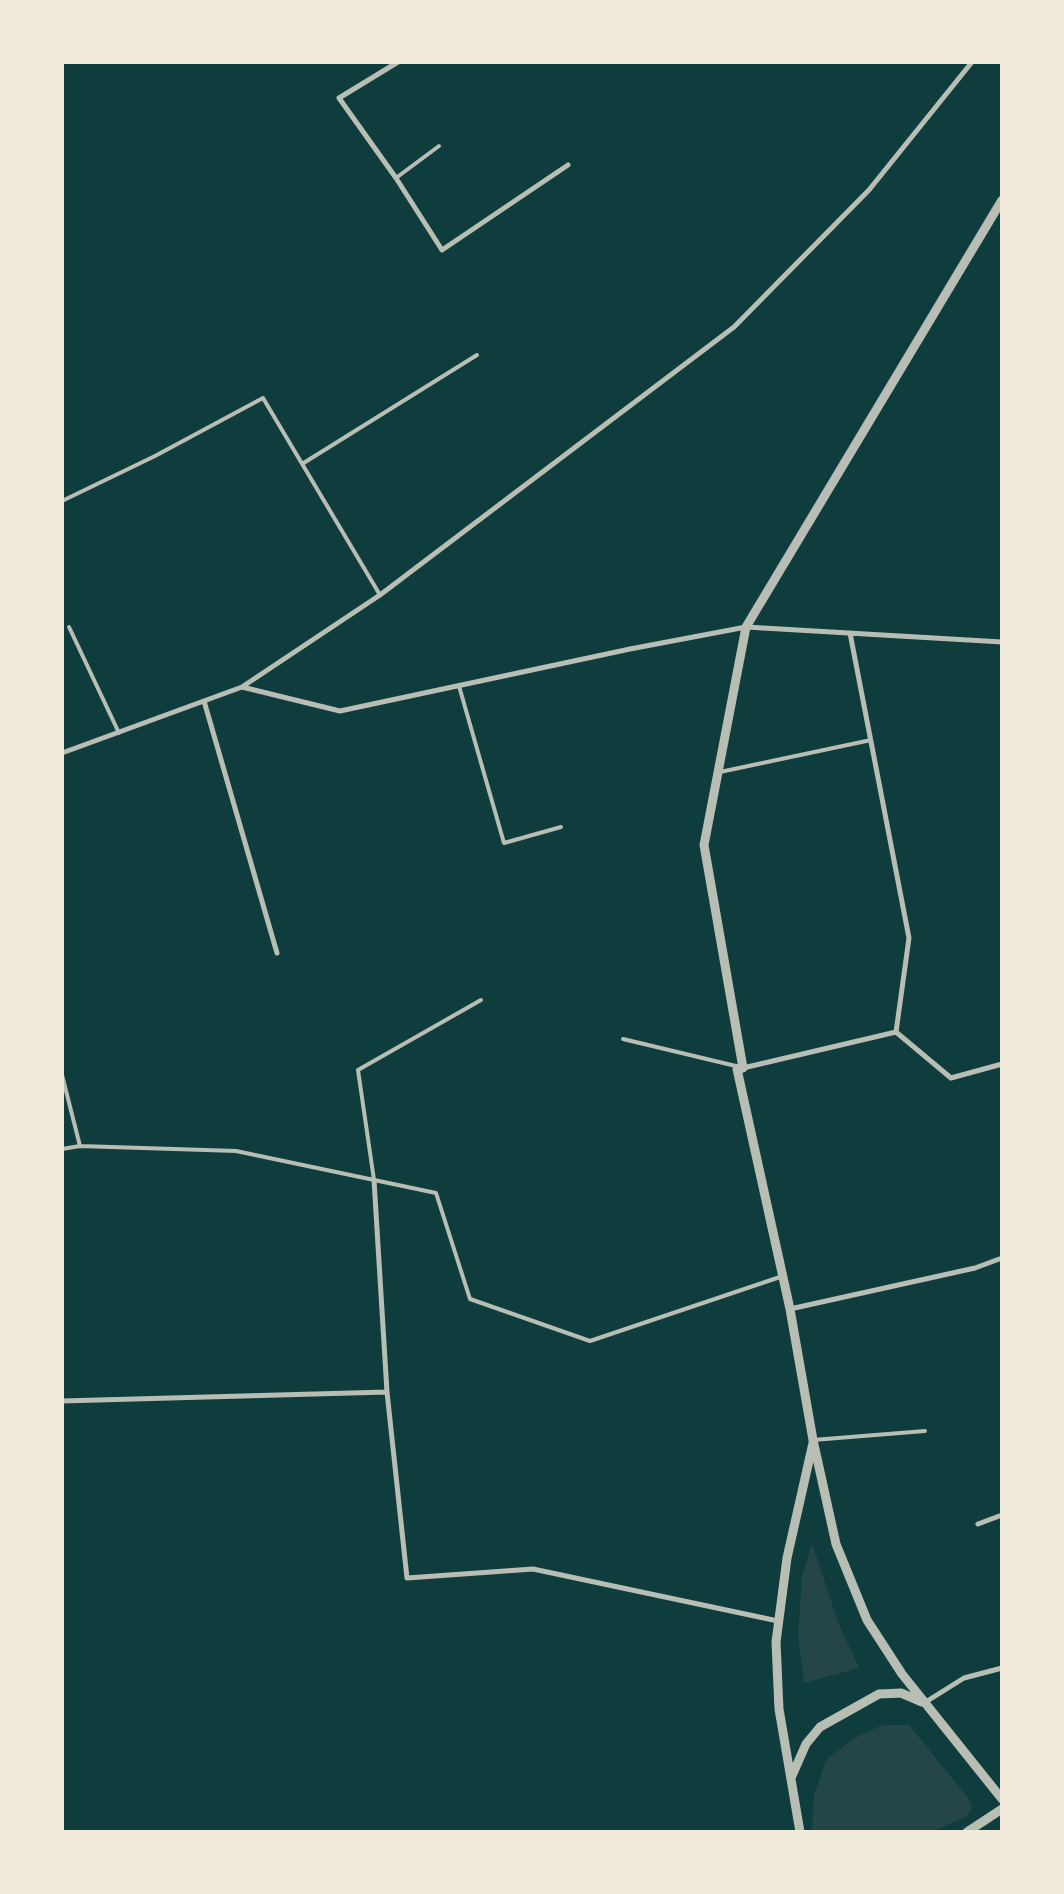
<!DOCTYPE html>
<style>
body{margin:0}
#map{position:relative;width:1064px;height:1894px;overflow:hidden;background:#0f3d3e;font-family:Quicksand,sans-serif}
canvas{display:block}
.frame{position:absolute;inset:0;border:64px solid #f1e9da;pointer-events:none}
</style>
<div id="map">
<canvas width="1064" height="1894"></canvas>
<div class="frame"></div>
</div>
<script>
const g = document.querySelector('canvas').getContext('2d');
g.lineJoin = 'round';
function fill(path, color) { g.fillStyle = color; g.fill(path, 'evenodd'); }
const shape = rows => new Path2D(rows.map(r => 'M' + r).join(''));
function trace(path, color, width, dash) { g.strokeStyle = color; g.lineWidth = width; g.lineCap = dash ? 'butt' : 'round'; g.setLineDash(dash || []); g.stroke(path); }
const green = shape([
 [812,1543,838,1622,859,1668,804,1683,798,1636,802,1577],
 [882,1725,909,1725,969,1799,972,1808,966,1817,932,1831,812,1831,814,1796,826,1760,853,1739]
]);
const service = shape([
 [396,178,439,146],
 [302,464,477,355],
 [62,501,155,456,263,398,380,595],
 [69,627,119,733],
 [459,686,504,843,561,827],
 [720,772,871,740],
 [623,1039,740,1067],
 [62,1075,80,1146],
 [62,1149,80,1146,236,1151,436,1193,470,1299,590,1341,783,1276],
 [374,1180,358,1070,481,1000],
 [813,1440,925,1431]
]);
const minor = shape([
 [398,62,339,98,396,178,442,250,568,165],
 [850,633,909,938,896,1032],
 [242,687,340,711,630,649,746,627,1002,642],
 [204,701,277,953],
 [62,753,242,687,380,595,734,327,869,190,972,62],
 [743,1068,896,1032,951,1078,1002,1064],
 [374,1180,387,1392],
 [790,1309,975,1268,1002,1258],
 [62,1401,387,1392,407,1578,533,1569,778,1621],
 [978,1524,1002,1515],
 [924,1703,964,1678,1002,1668]
]);
const tertiary = shape([
 [1002,200,746,627,704,845,743,1068,737,1069,790,1309,813,1440,836,1544,867,1620,902,1674,1002,1799],
 [791,1778,806,1744,820,1727,879,1694,901,1693,922,1702],
 [800,1832,779,1709,776,1642,787,1558,813,1443],
 [967,1832,1002,1809]
]);
fill(green, '#244646');
trace(service, '#b8beb3', 4);
trace(minor, '#b8beb3', 5);
trace(tertiary, '#b8beb3', 9);
</script>
